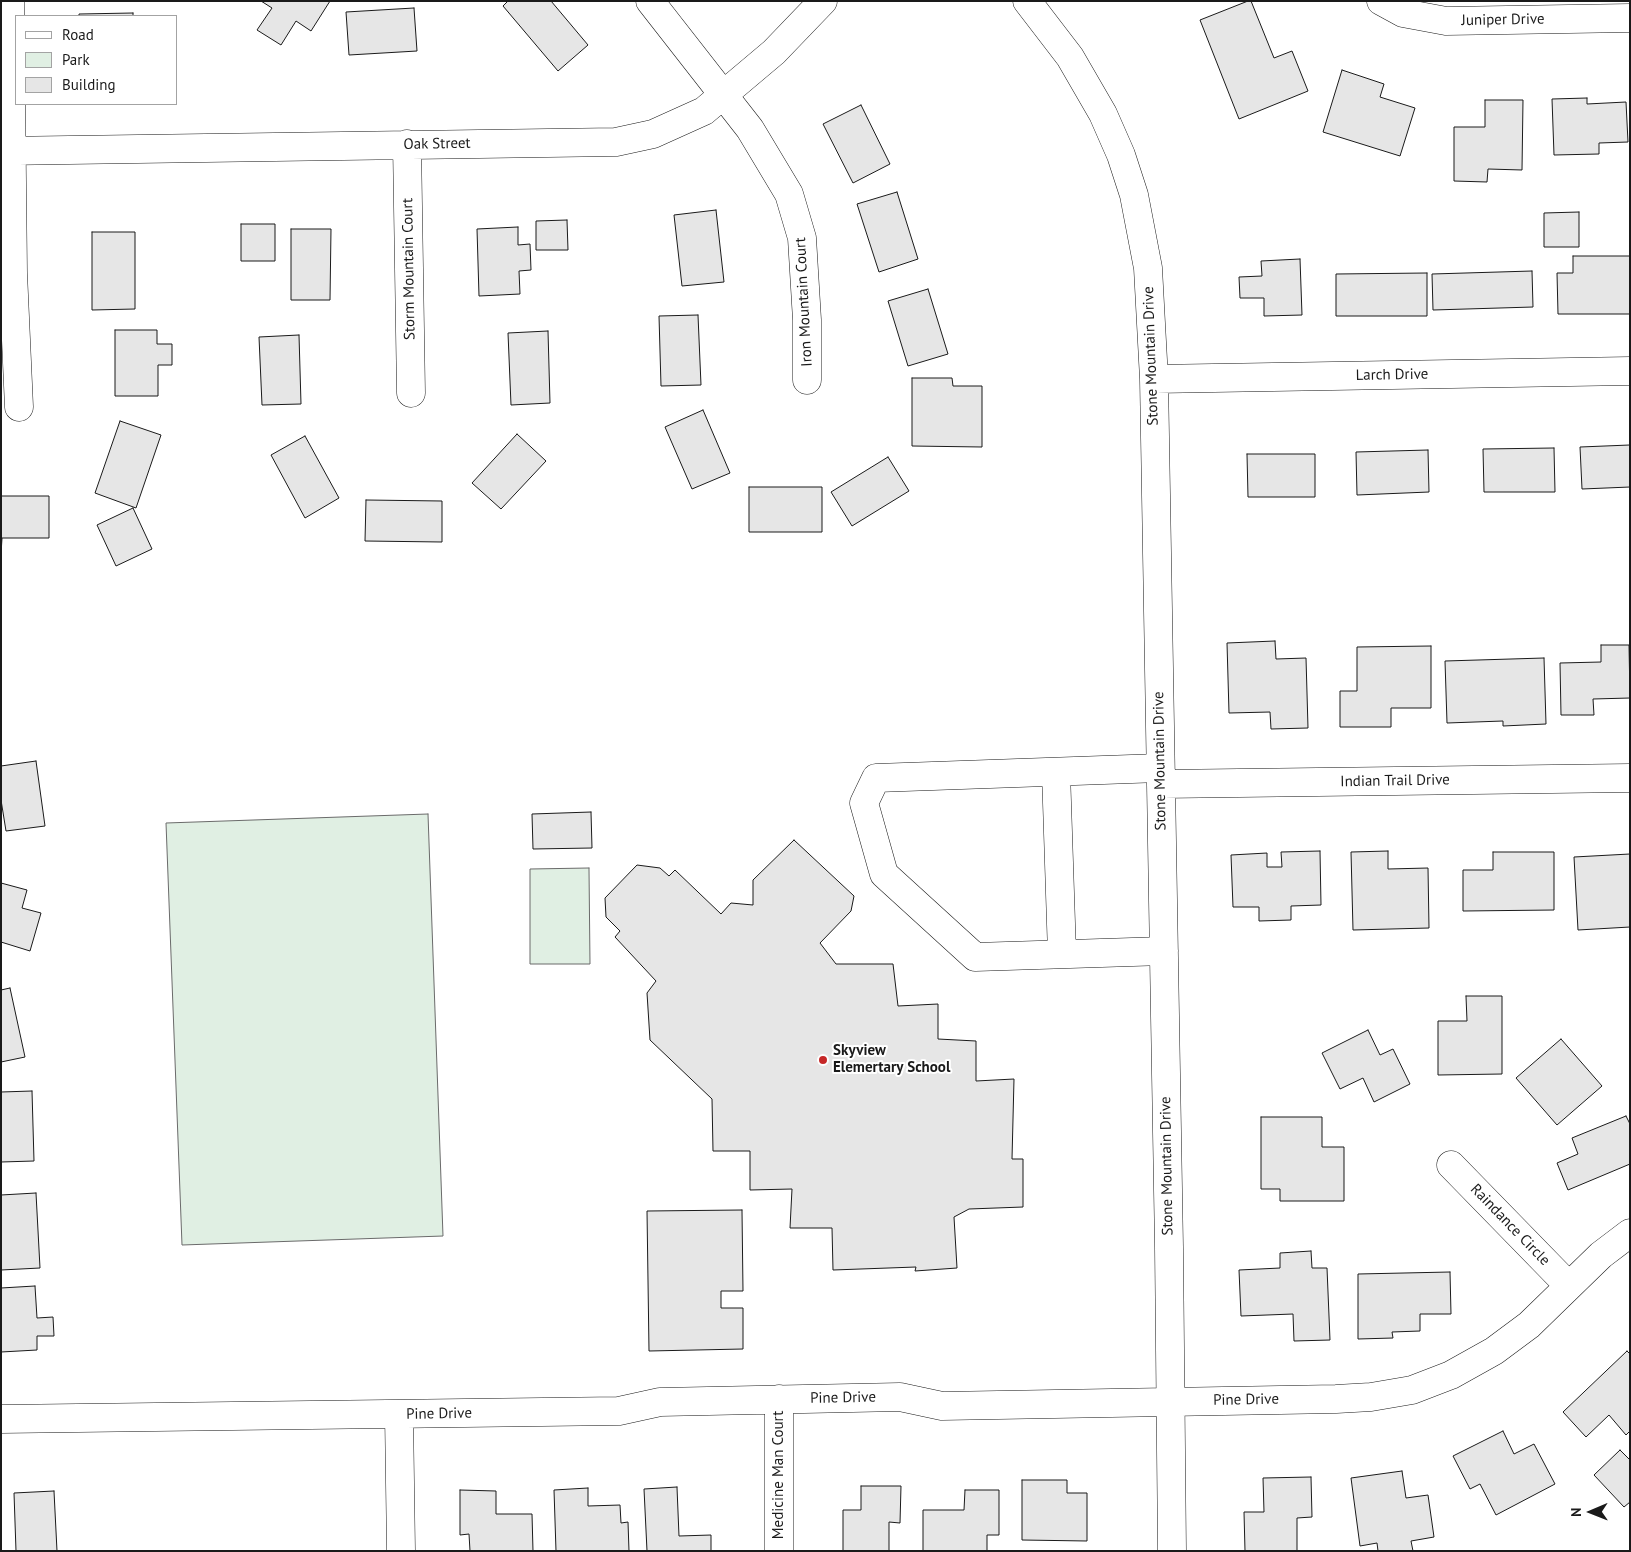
<!DOCTYPE html>
<style>
body{margin:0}
#map{position:relative;width:1631px;height:1552px;overflow:hidden;background:#fff;font-family:"PT Sans",sans-serif}
canvas{display:block}
.frame{position:absolute;inset:0;border:2px solid #1a1a1a;pointer-events:none}
.legend{position:absolute;left:15px;top:15px;width:162px;height:90px;box-sizing:border-box;background:#fff;border:1px solid #a3a3a3;margin:0;padding:6px 9px;list-style:none;font-size:15px;color:#1a1a1a}
.legend li{display:flex;align-items:center;gap:10px;height:25px}
.legend b{width:25px;border:1px solid #a3a3a3}
.north{position:absolute;left:1566px;top:1487px;width:50px;height:50px;-webkit-text-stroke:4px #fff;paint-order:stroke;rotate:269deg;font-size:14px;font-weight:700;line-height:20px;text-align:center;color:#1a1a1a}
.north::after{content:'';display:block;margin:auto;width:18px;height:22px;background:#1a1a1a;clip-path:polygon(50% 0,100% 100%,50% 72%,0 100%)}
</style>
<div id="map">
<canvas width="1631" height="1552"></canvas>
<div class="frame"></div>
<ul class="legend">
<li><b style="height:6px;background:#fff"></b>Road</li>
<li><b style="height:14px;background:#e0efe3"></b>Park</li>
<li><b style="height:14px;background:#e6e6e6"></b>Building</li>
</ul>
<div class="north">N</div>
</div>
<script>
const g = document.querySelector('canvas').getContext('2d');
g.lineJoin = 'round';
function fill(path, color) { g.fillStyle = color; g.fill(path, 'evenodd'); }
const shape = rows => new Path2D(rows.map(r => 'M' + r).join(''));
function trace(path, color, width, dash) { g.strokeStyle = color; g.lineWidth = width; g.lineCap = dash ? 'butt' : 'round'; g.setLineDash(dash || []); g.stroke(path); }
function label(font, color, halo, rows, align = 'center') {
  g.font = font + ' "PT Sans",sans-serif'; g.lineWidth = 4; g.setLineDash([]); g.textBaseline = 'middle'; g.strokeStyle = halo; g.fillStyle = color; for (const [text, x, y, turn = 0] of rows) {
    g.save(); g.translate(x, y); g.rotate((+turn || 0) * Math.PI / 180); g.textAlign = isNaN(turn) ? turn : align; if (halo) g.strokeText(text, 0, 0); g.fillText(text, 0, 0); g.restore();
  }
}
const green = shape([
 [428,814,443,1236,182,1245,166,823,428,814],
 [589,868,590,964,530,964,530,869,589,868]
]);
const building = shape([
 [261,1,330,1,311,31,296,21,281,45,257,30,272,8,261,1],
 [508,1,551,1,588,45,558,71,503,6,508,1],
 [1248,1,1251,1,1274,58,1292,51,1308,91,1239,119,1200,20,1248,1],
 [414,8,417,51,349,55,346,12,414,8],
 [133,13,133,16,79,16,79,14,133,13],
 [1342,70,1384,84,1380,97,1415,108,1400,156,1323,132,1342,70],
 [1587,98,1587,104,1626,102,1628,142,1599,143,1599,154,1554,155,1552,99,1587,98],
 [1485,100,1523,100,1522,170,1488,169,1487,182,1454,181,1454,127,1485,127,1485,100],
 [861,105,890,164,853,183,823,124,861,105],
 [897,192,918,259,879,272,857,204,897,192],
 [716,210,724,282,682,286,674,215,716,210],
 [1579,212,1579,247,1544,247,1544,213,1579,212],
 [567,220,568,250,536,250,536,221,567,220],
 [241,224,275,224,275,261,241,261,241,224],
 [518,227,518,245,530,244,531,270,519,271,520,294,479,296,477,229,518,227],
 [291,229,331,229,330,300,291,300,291,229],
 [92,232,135,232,135,309,92,310,92,232],
 [1573,256,1630,256,1630,314,1558,314,1557,273,1573,273,1573,256],
 [1300,259,1302,315,1264,316,1264,298,1240,298,1239,277,1262,276,1261,261,1300,259],
 [1532,271,1533,307,1433,310,1432,274,1532,271],
 [1427,273,1427,316,1336,316,1336,274,1427,273],
 [928,289,948,354,908,366,888,301,928,289],
 [698,315,701,385,661,386,659,316,698,315],
 [115,330,157,330,157,344,172,344,172,365,158,365,158,396,115,396,115,330],
 [548,331,550,403,511,405,508,333,548,331],
 [299,335,301,404,262,405,259,337,299,335],
 [912,378,952,378,953,386,982,386,982,447,912,446,912,378],
 [703,410,730,473,692,489,665,427,703,410],
 [120,421,161,435,136,508,95,493,120,421],
 [517,434,546,461,501,509,472,483,517,434],
 [305,436,339,498,305,518,271,455,305,436],
 [1630,445,1630,487,1582,489,1580,447,1630,445],
 [1554,448,1555,492,1484,492,1483,449,1554,448],
 [1428,450,1429,492,1357,495,1356,452,1428,450],
 [1247,454,1315,454,1315,497,1248,497,1247,454],
 [888,457,909,491,852,526,831,492,888,457],
 [749,487,822,487,822,532,749,532,749,487],
 [1,496,49,496,49,538,2,538,1,554,1,496],
 [366,500,442,501,442,542,365,541,366,500],
 [133,508,152,549,116,566,97,525,133,508],
 [1275,641,1276,659,1306,658,1308,728,1271,729,1270,712,1229,713,1227,643,1275,641],
 [1601,645,1629,645,1630,698,1593,699,1594,715,1561,715,1560,663,1601,662,1601,645],
 [1431,646,1431,708,1391,708,1391,727,1340,727,1340,691,1357,691,1357,647,1431,646],
 [1544,658,1546,724,1503,726,1503,721,1447,723,1445,661,1544,658],
 [36,761,45,826,6,831,1,800,1,766,36,761],
 [591,812,592,848,533,849,532,814,591,812],
 [794,840,854,896,851,911,820,943,836,964,893,964,898,1006,938,1004,938,1039,976,1041,976,1081,1014,1079,1012,1159,1023,1159,1023,1207,969,1209,954,1217,957,1268,915,1271,916,1267,833,1270,832,1228,790,1228,792,1189,750,1190,750,1151,713,1151,712,1099,650,1040,647,993,656,981,615,937,620,931,606,917,605,898,637,865,660,868,669,876,675,870,721,914,731,903,753,905,753,880,794,840],
 [1320,851,1321,905,1291,906,1291,920,1259,921,1259,907,1233,907,1231,855,1267,853,1267,867,1282,867,1281,852,1320,851],
 [1388,851,1388,869,1428,868,1429,928,1353,930,1351,852,1388,851],
 [1493,852,1554,852,1554,910,1463,911,1463,870,1493,870,1493,852],
 [1630,854,1630,927,1578,930,1574,857,1630,854],
 [1,883,27,890,22,908,41,913,30,951,1,942,1,883],
 [10,988,25,1057,1,1062,1,990,10,988],
 [1466,996,1502,996,1502,1074,1438,1075,1438,1021,1467,1021,1466,996],
 [1368,1030,1380,1055,1393,1049,1410,1084,1374,1102,1363,1078,1340,1089,1322,1053,1368,1030],
 [1561,1039,1602,1086,1557,1125,1516,1078,1561,1039],
 [32,1091,34,1161,1,1162,1,1092,32,1091],
 [1626,1116,1630,1124,1630,1164,1568,1190,1557,1163,1578,1154,1572,1138,1626,1116],
 [1261,1117,1322,1117,1322,1147,1344,1147,1344,1201,1280,1201,1280,1189,1261,1189,1261,1117],
 [36,1193,40,1268,1,1270,1,1195,36,1193],
 [742,1210,743,1291,721,1291,721,1308,743,1308,743,1349,649,1351,647,1211,742,1210],
 [1311,1251,1312,1268,1327,1268,1330,1340,1294,1341,1293,1314,1241,1316,1239,1270,1280,1268,1280,1253,1311,1251],
 [1450,1272,1451,1314,1420,1314,1420,1331,1392,1332,1393,1338,1358,1339,1358,1274,1450,1272],
 [35,1286,37,1318,53,1317,54,1336,37,1336,37,1350,1,1352,1,1288,35,1286],
 [1627,1351,1630,1354,1630,1431,1626,1435,1609,1415,1586,1437,1563,1412,1627,1351],
 [1503,1431,1514,1454,1534,1444,1555,1484,1496,1515,1480,1484,1470,1489,1453,1456,1503,1431],
 [1620,1450,1630,1460,1630,1502,1624,1507,1594,1475,1620,1450],
 [1402,1471,1406,1498,1428,1495,1434,1537,1411,1541,1413,1551,1378,1551,1377,1543,1360,1546,1351,1478,1402,1471],
 [1311,1477,1312,1517,1297,1518,1297,1551,1245,1551,1244,1512,1264,1512,1263,1478,1311,1477],
 [1022,1480,1067,1480,1067,1493,1087,1493,1087,1541,1022,1540,1022,1480],
 [861,1486,901,1486,900,1523,889,1522,889,1551,843,1551,843,1510,861,1510,861,1486],
 [677,1487,679,1536,711,1535,711,1551,647,1551,644,1489,677,1487],
 [588,1488,588,1506,620,1505,621,1523,628,1522,629,1551,556,1551,554,1490,588,1488],
 [460,1490,496,1491,496,1514,532,1514,533,1551,470,1551,469,1534,460,1535,460,1490],
 [965,1490,999,1490,999,1535,987,1535,987,1551,923,1551,923,1510,964,1510,965,1490],
 [54,1491,57,1551,16,1551,14,1493,54,1491]
]);
const minor = shape([
 [10,1,13,273,19,407],
 [650,1,750,129,789,194,802,238,807,320,807,380],
 [1027,1,1070,57,1103,114,1121,155,1134,195,1148,268,1154,379,1169,1247,1172,1551],
 [1381,1,1403,13,1446,21,1630,18],
 [407,144,411,393],
 [1,151,616,142,653,134,704,111,774,52,823,1],
 [1154,379,1630,371],
 [1160,768,876,778,864,803,884,874,975,957,1164,951],
 [1056,772,1062,954],
 [1161,784,1630,778],
 [1451,1165,1569,1286],
 [399,1414,401,1551],
 [1,1419,619,1411,660,1402,900,1397,942,1406,1336,1399,1371,1397,1412,1390,1451,1375,1494,1351,1529,1325,1601,1255,1630,1233],
 [779,1551,779,1399]
]);
const markers = [
 [823,1060,5,"#c62828"]
];
const streetNames = [
 ["Juniper Drive",1503,20,-1],
 ["Oak Street",437,144,-1],
 ["Storm Mountain Court",409,269,-91],
 ["Iron Mountain Court",804,302,-93],
 ["Stone Mountain Drive",1151,356,-92],
 ["Larch Drive",1392,375,-1],
 ["Stone Mountain Drive",1160,761,-91],
 ["Indian Trail Drive",1395,781,-1],
 ["Stone Mountain Drive",1167,1166,-91],
 ["Raindance Circle",1510,1225,46],
 ["Pine Drive",843,1398,-1],
 ["Pine Drive",1246,1400,-1],
 ["Pine Drive",439,1414,-1],
 ["Medicine Man Court",779,1475,-90]
];
const poiNames = [
 ["Skyview",833,1051],
 ["Elemertary School",833,1068]
];
fill(green, '#e0efe3');
trace(green, '#6a6a6a', 1);
fill(building, '#e6e6e6');
trace(building, '#1a1a1a', 1);
trace(minor, '#1a1a1a', 29);
trace(minor, '#fff', 28);
for (const [x, y, r, color] of markers) { const dot = new Path2D(); dot.arc(x, y, r, 0, 2 * Math.PI); g.fillStyle = color; g.fill(dot); trace(dot, '#fff', 2); }
label('15px', '#1a1a1a', '#fff', streetNames);
label('bold 15px', '#1a1a1a', '#fff', poiNames, 'left');
</script>
